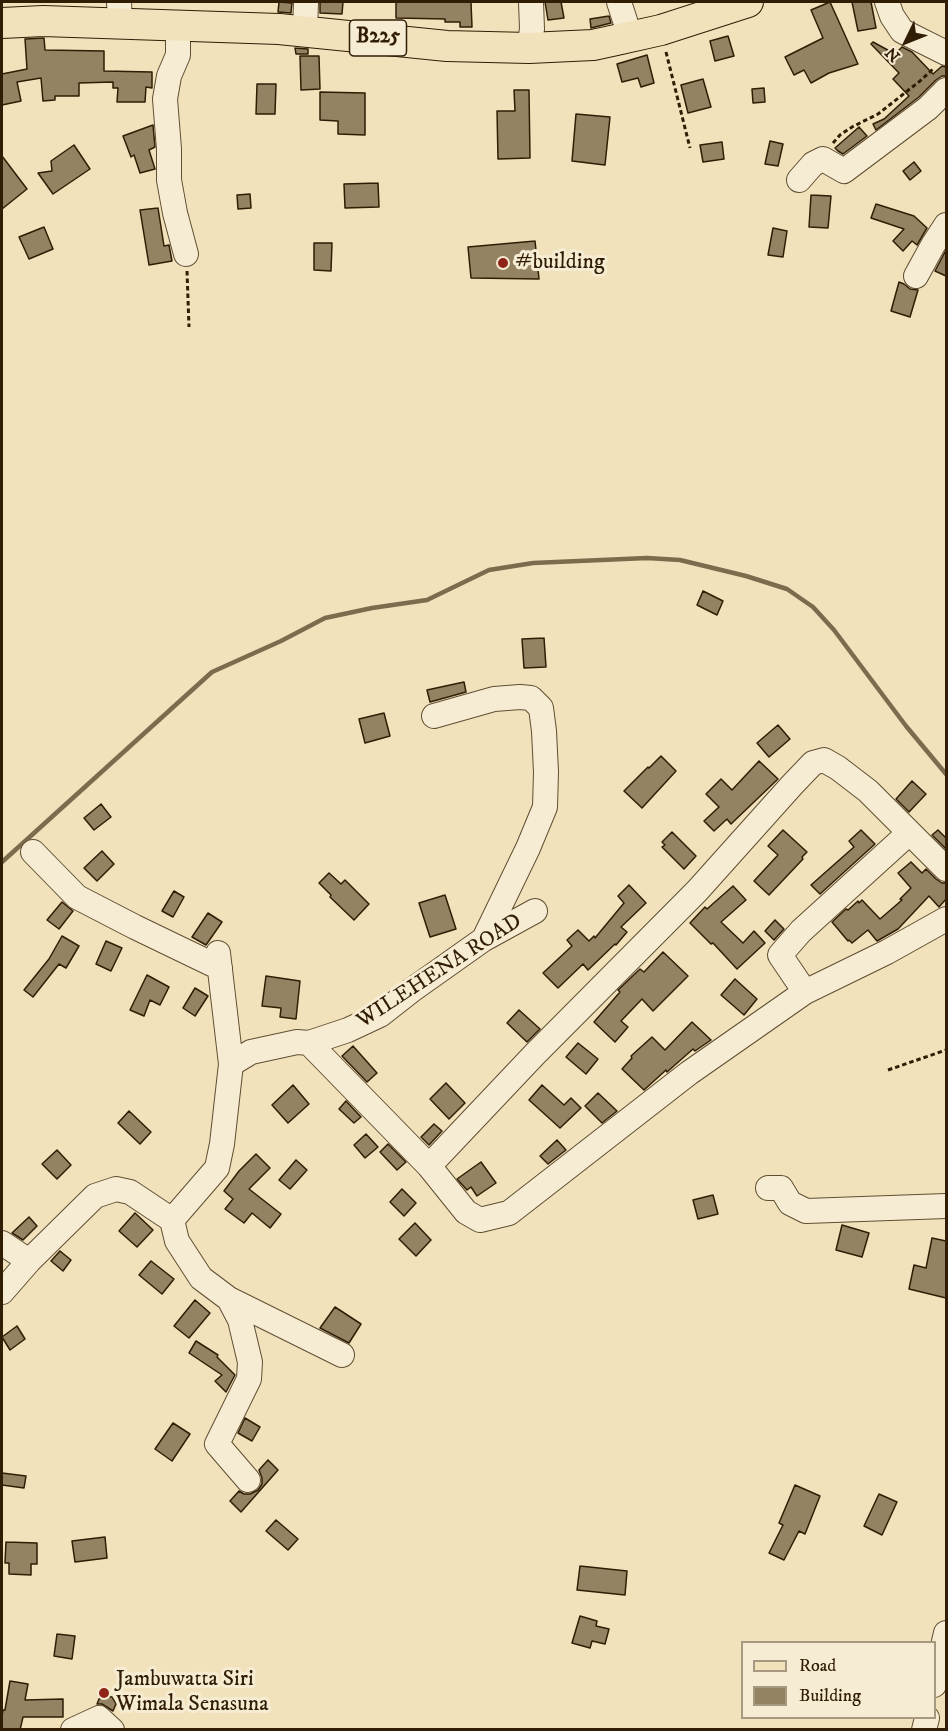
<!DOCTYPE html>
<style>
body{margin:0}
#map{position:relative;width:948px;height:1731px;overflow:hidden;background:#f1e2bb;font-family:"IM FELL DW Pica",serif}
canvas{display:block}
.frame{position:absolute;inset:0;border:3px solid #301d04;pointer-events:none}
.legend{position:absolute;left:741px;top:1641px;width:195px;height:78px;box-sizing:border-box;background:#f6ecd3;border:2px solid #a79980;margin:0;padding:8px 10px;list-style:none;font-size:18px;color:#301d04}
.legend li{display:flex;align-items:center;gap:12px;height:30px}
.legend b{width:30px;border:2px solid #a79980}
.north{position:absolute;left:876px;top:12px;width:60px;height:60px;-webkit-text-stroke:4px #f6ecd3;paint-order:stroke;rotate:227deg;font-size:16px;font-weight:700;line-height:24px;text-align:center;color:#301d04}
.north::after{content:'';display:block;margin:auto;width:21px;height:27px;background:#301d04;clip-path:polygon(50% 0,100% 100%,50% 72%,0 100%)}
</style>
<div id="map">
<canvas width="948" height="1731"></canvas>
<div class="frame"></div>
<ul class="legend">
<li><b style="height:8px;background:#f1e2bb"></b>Road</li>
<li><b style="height:16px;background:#948363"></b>Building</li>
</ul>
<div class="north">N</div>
</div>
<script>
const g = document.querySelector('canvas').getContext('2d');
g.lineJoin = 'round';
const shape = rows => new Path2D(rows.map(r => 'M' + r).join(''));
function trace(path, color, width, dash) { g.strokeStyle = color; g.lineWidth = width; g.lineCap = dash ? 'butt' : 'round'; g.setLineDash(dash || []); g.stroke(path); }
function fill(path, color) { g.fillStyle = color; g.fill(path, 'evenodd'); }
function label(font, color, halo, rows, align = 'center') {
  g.font = font + ' "IM FELL DW Pica",serif'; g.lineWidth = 6; g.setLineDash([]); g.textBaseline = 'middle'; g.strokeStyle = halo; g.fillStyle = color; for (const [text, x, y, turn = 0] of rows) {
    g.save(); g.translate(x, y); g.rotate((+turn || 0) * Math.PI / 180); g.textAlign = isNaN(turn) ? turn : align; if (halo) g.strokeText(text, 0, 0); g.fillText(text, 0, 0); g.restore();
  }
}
const stream = shape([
 [2,862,212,672,281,641,325,618,372,608,427,600,489,570,533,563,647,558,680,560,746,576,787,589,813,607,834,630,906,726,946,774]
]);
const building = shape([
 [279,2,292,3,291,13,278,12,279,2],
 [320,2,343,2,342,14,320,13,320,2],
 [396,2,471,2,472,27,460,27,460,22,445,22,445,19,396,18,396,2],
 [545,2,561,2,564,18,548,20,545,2],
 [830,2,858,64,829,73,811,83,804,70,794,75,785,57,823,38,811,10,830,2],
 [852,2,871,2,876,28,858,31,852,2],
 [609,16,611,23,591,28,590,19,609,16],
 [728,36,734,56,715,61,710,41,728,36],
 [44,38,45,50,104,51,104,71,152,72,152,88,146,87,145,102,117,102,118,88,113,88,113,82,79,83,79,96,55,96,55,100,43,101,41,78,17,82,21,101,2,105,2,74,27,69,25,39,44,38],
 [873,42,895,54,902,47,912,52,933,74,942,66,946,67,946,76,942,76,936,80,919,97,876,130,873,124,884,119,909,96,893,79,899,73,871,44,873,42],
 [295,48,308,49,308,54,296,54,295,48],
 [647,55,654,83,641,87,638,78,622,82,617,64,647,55],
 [300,56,319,56,320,89,301,90,300,56],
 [703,79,711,107,688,113,681,85,703,79],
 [257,84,276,84,275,114,256,114,257,84],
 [764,88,765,102,753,103,752,89,764,88],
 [514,90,529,90,530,158,498,159,497,111,515,111,514,90],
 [320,92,365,93,365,135,338,134,338,121,320,120,320,92],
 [576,114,610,117,605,165,572,161,576,114],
 [153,125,155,147,149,150,155,169,140,173,134,155,131,157,123,136,153,125],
 [859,127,867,136,843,154,838,151,835,148,859,127],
 [770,141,783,144,778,166,765,164,770,141],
 [722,142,724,159,703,162,700,145,722,142],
 [74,145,90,169,53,194,38,173,52,171,51,161,74,145],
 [2,156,27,189,2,209,2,156],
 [914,162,921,171,910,180,903,171,914,162],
 [378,183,379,207,345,208,344,184,378,183],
 [250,194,251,208,238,209,237,195,250,194],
 [811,195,831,196,828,228,809,227,811,195],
 [876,204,914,216,927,228,917,245,912,241,903,251,893,241,904,229,871,218,876,204],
 [158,208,164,246,169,245,172,261,149,265,140,210,158,208],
 [44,227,53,249,29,259,19,237,44,227],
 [773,228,787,231,783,257,768,255,773,228],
 [535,241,539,279,471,278,468,247,535,241],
 [314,243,332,243,331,271,314,270,314,243],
 [946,250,946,276,935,271,946,250],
 [899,282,904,284,910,289,918,290,910,317,891,311,899,282],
 [703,591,723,601,717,615,697,605,703,591],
 [544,638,546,667,524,668,522,639,544,638],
 [464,682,466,692,430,702,427,690,464,682],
 [384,713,390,736,365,743,359,719,384,713],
 [778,725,790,739,769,757,757,743,778,725],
 [661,756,676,771,642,808,624,791,648,767,649,768,661,756],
 [759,761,778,779,731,824,727,819,714,831,704,821,719,807,706,794,721,779,732,790,759,761],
 [912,781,926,794,909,812,896,799,912,781],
 [101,804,111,817,94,830,84,818,101,804],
 [783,830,807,852,802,857,803,859,769,895,754,881,778,855,768,846,783,830],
 [861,830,875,844,820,894,811,885,854,847,849,841,861,830],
 [938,830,946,838,946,849,932,835,938,830],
 [672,832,696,856,684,869,662,847,665,845,662,842,672,832],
 [102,851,114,864,97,881,84,868,102,851],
 [911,862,922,873,926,869,936,879,942,883,946,883,946,899,939,907,929,896,898,929,877,941,868,930,852,943,849,940,848,941,832,922,846,909,848,910,858,901,859,903,862,900,880,919,902,900,900,899,911,888,898,873,911,862],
 [329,873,341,884,345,880,369,904,354,920,330,897,331,895,319,883,329,873],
 [629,885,646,903,621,927,627,932,616,945,615,944,588,970,583,964,558,988,543,973,572,946,567,940,578,930,589,941,594,936,595,938,624,903,618,896,629,885],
 [733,886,746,900,721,922,743,943,754,931,765,943,737,969,713,943,711,944,690,923,705,907,707,909,733,886],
 [174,891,184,897,173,917,162,911,174,891],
 [445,895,456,929,430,937,419,903,445,895],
 [62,902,73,911,59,929,47,920,62,902],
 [208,913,222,922,206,945,192,937,208,913],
 [775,920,784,929,774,940,765,931,775,920],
 [62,936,79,946,66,968,59,964,33,997,24,990,49,959,62,936],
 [106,941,122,948,111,971,96,964,106,941],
 [663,952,688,976,653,1011,642,999,621,1021,628,1027,615,1042,594,1022,620,992,618,990,640,969,644,972,663,952],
 [147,975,169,987,160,1005,150,1000,144,1016,130,1010,147,975],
 [266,976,300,981,296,1019,280,1017,281,1008,262,1006,266,976],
 [735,979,757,999,744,1015,721,995,735,979],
 [195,988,208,996,195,1016,183,1008,195,988],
 [519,1010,540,1029,527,1042,507,1023,519,1010],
 [692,1022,711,1040,695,1051,693,1049,667,1072,666,1070,644,1090,622,1069,632,1058,631,1056,652,1037,665,1050,692,1022],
 [578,1043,598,1059,586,1074,566,1057,578,1043],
 [353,1046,377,1073,367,1082,342,1056,353,1046],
 [446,1083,465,1103,449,1119,430,1099,446,1083],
 [293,1085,309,1104,288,1123,272,1105,293,1085],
 [542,1085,564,1105,571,1098,581,1108,560,1128,529,1100,542,1085],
 [598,1093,617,1111,602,1123,585,1106,598,1093],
 [346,1101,361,1117,354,1123,339,1109,346,1101],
 [129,1111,151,1132,140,1144,118,1123,129,1111],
 [434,1124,442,1131,429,1145,421,1137,434,1124],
 [366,1134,378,1147,365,1158,354,1145,366,1134],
 [557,1140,566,1150,548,1164,540,1156,557,1140],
 [388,1144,406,1162,397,1170,380,1152,388,1144],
 [57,1150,71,1165,57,1179,42,1164,57,1150],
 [256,1154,270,1168,249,1189,281,1214,270,1228,252,1213,244,1223,225,1209,233,1199,224,1191,239,1171,256,1154],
 [296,1160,307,1170,290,1189,279,1180,296,1160],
 [481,1162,496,1183,477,1196,471,1187,467,1190,457,1179,481,1162],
 [402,1189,416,1203,404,1216,390,1202,402,1189],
 [713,1195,718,1214,698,1219,693,1200,713,1195],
 [135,1213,153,1230,137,1247,119,1231,135,1213],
 [29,1217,37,1226,23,1240,12,1233,29,1217],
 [415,1223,431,1240,416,1256,399,1239,415,1223],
 [842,1225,869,1233,862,1257,836,1250,842,1225],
 [932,1238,946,1241,946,1298,909,1289,914,1265,926,1268,932,1238],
 [60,1251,71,1260,63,1271,51,1261,60,1251],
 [151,1261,174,1279,162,1294,139,1275,151,1261],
 [195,1300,210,1313,189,1338,174,1326,195,1300],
 [335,1307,361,1324,349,1343,320,1328,335,1307],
 [17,1326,25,1339,10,1350,2,1337,17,1326],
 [196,1341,218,1355,217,1357,235,1375,226,1392,215,1381,222,1375,189,1353,196,1341],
 [245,1418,260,1427,252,1441,238,1433,245,1418],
 [173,1423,190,1434,172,1461,155,1449,173,1423],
 [268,1460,278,1470,241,1512,230,1501,239,1491,244,1494,250,1494,258,1490,262,1484,262,1478,259,1470,268,1460],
 [2,1473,26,1476,24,1488,2,1485,2,1473],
 [795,1485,820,1496,805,1534,799,1531,784,1560,769,1553,783,1525,779,1523,795,1485],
 [879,1494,897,1502,882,1535,864,1526,879,1494],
 [276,1520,298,1539,288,1550,266,1531,276,1520],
 [105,1537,107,1558,75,1562,72,1541,105,1537],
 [6,1542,37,1543,37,1564,31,1564,31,1575,9,1574,9,1563,5,1563,6,1542],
 [580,1566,627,1571,625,1595,577,1590,580,1566],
 [580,1616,597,1621,596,1626,609,1629,605,1644,592,1641,590,1648,572,1643,580,1616],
 [57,1634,75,1636,72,1659,54,1656,57,1634],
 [10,1681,28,1684,25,1700,63,1699,63,1717,23,1717,20,1730,2,1730,2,1716,3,1710,5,1710,10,1681],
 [105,1696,112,1697,116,1704,113,1711,102,1704,97,1704,99,1699,105,1696]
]);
const path = shape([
 [666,52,690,148],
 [833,143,840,135,852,127,878,114,920,81,933,69],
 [187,271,189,327],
 [888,1070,946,1050]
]);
const minor = shape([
 [119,2,120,24],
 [619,2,630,36],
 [887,2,892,16,902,31,946,53],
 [176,25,178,39,178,55,169,76,165,99,169,149,169,180,175,213,186,254],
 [305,31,306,2],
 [529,48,532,29,531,2],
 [799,180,813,164,823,159,844,171,928,108,946,90],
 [916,276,933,245,946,225],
 [434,716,494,699,520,697,531,698,541,708,544,731,546,772,545,807,528,848,484,939],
 [33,852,77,897,135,927,220,968],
 [218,953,231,1064],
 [805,992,780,955,801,931,909,833],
 [309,1043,348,1030,380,1015,412,990,484,939,535,911],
 [429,1166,535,1054,697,891,792,785,813,763,824,760,838,768,868,791,946,869],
 [768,1188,781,1188,790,1203,806,1211,946,1206],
 [172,1220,217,1168,222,1144,231,1064,251,1052,297,1042,309,1043,429,1166,466,1212,480,1220,509,1213,689,1073,805,992,887,952,946,919],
 [2,1243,29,1261],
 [2,1292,29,1261,95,1196,116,1189,130,1192,172,1220,177,1241,201,1278,229,1299,342,1355],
 [229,1299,240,1320,250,1362,249,1379,217,1444,248,1480],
 [934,1685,946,1633],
 [73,1730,99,1718,112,1730],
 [924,1730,927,1718]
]);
const major = shape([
 [2,23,43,21,279,29,447,46,529,48,593,45,616,40,661,30,748,2]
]);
const markers = [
 [503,263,6,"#8f2418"],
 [104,1693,6,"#8f2418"]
];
const shields = [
 [378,38,57]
];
const shieldNames = [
 ["B225",378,38]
];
const poiNames = [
 ["#building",515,263],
 ["Jambuwatta Siri",116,1680],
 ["Wimala Senasuna",116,1705]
];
const streetNames = [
 ["WILEHENA ROAD",440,972,-33]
];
trace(stream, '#7c6b4d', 4.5);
fill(building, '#948363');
trace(building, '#301d04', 1.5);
trace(minor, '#604e32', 26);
trace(major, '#301d04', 32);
trace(path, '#301d04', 3, [4.5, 3]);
trace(minor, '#f6ecd3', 24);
trace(major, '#f1e2bb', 30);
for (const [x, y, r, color] of markers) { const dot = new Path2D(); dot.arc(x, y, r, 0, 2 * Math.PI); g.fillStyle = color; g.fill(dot); trace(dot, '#f6ecd3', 2); }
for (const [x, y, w] of shields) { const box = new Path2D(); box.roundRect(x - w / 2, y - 18, w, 36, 4.5); g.fillStyle = '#f6ecd3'; g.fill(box); trace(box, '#301d04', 1.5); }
label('bold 21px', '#301d04', null, shieldNames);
label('22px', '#301d04', '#f6ecd3', poiNames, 'left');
label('22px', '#301d04', '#f6ecd3', streetNames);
</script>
